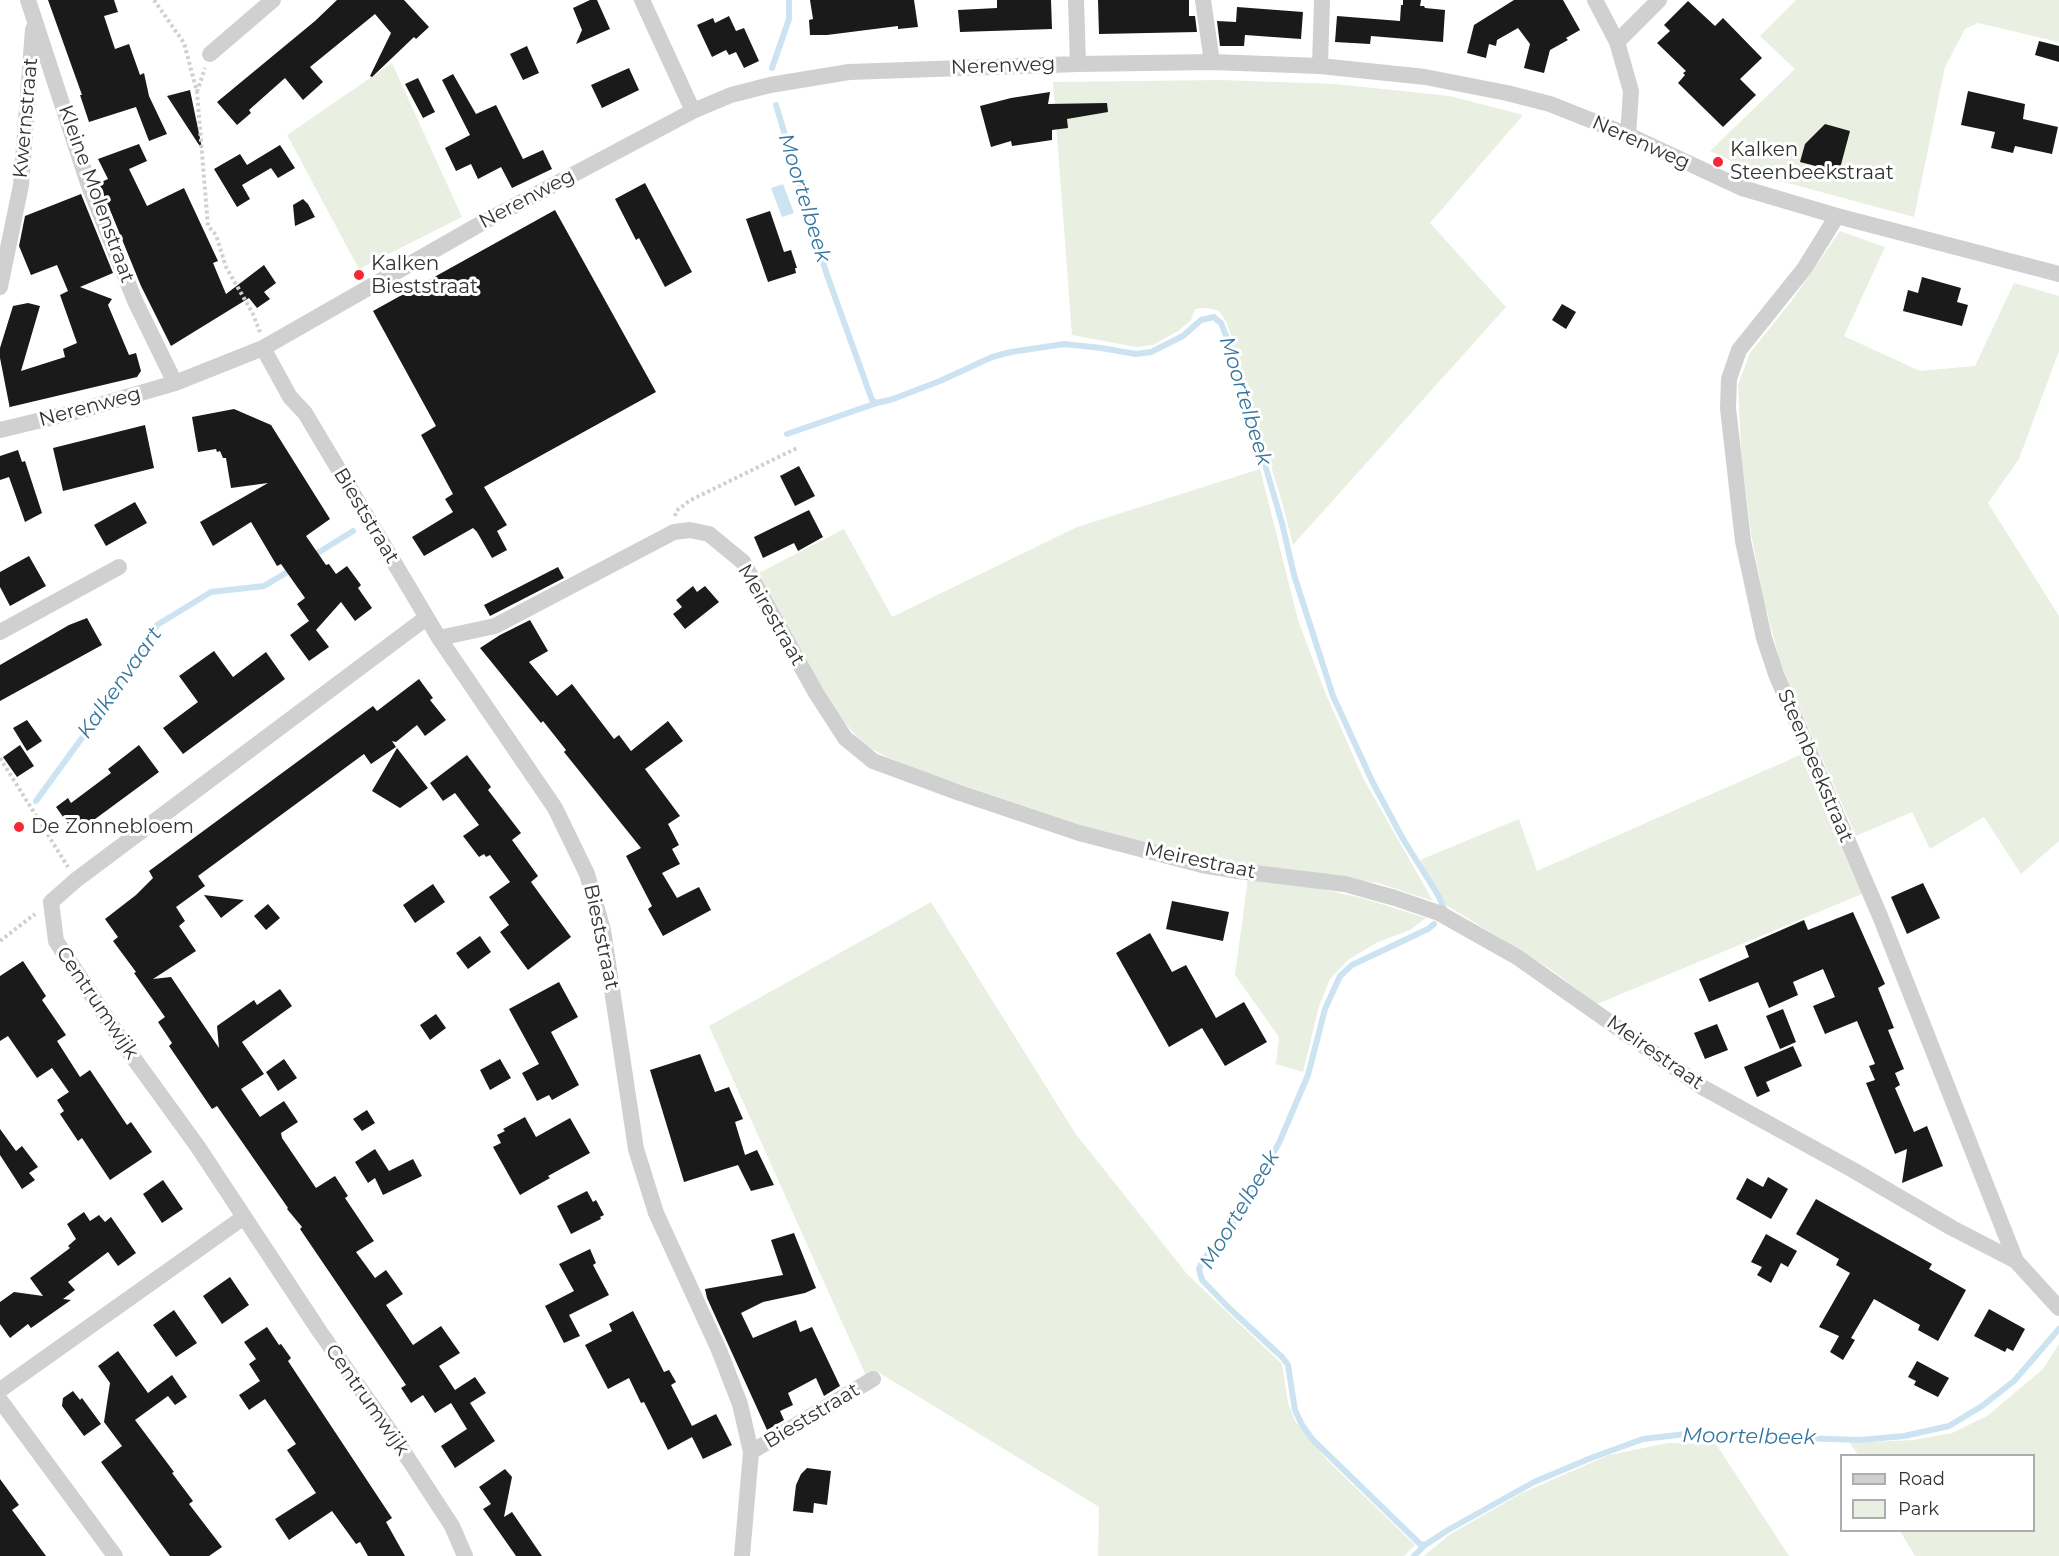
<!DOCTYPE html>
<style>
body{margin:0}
#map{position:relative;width:2059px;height:1556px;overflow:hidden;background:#fff;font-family:Montserrat,sans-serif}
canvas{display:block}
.legend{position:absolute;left:1840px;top:1454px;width:195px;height:78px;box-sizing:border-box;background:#fff;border:2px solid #adadad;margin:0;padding:8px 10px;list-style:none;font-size:18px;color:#333}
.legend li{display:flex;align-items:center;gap:12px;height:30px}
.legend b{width:30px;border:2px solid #adadad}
</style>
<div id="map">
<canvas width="2059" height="1556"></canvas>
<ul class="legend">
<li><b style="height:8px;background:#d0d0d0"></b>Road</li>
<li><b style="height:16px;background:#e9f0e1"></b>Park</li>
</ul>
</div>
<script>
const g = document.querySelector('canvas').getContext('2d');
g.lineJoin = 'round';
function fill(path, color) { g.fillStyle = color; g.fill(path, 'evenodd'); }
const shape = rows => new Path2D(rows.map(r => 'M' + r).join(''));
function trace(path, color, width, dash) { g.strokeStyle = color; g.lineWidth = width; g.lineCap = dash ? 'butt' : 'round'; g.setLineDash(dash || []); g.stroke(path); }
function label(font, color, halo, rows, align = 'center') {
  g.font = font + ' Montserrat,sans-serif'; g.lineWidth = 6; g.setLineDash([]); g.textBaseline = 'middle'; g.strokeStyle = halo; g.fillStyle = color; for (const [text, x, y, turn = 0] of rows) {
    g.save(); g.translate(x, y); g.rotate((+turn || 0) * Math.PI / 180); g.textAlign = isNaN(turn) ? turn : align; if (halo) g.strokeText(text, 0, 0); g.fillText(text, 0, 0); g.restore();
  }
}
const green = shape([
 [1796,0,2059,0,2059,42,1978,23,1965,29,1945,67,1914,217,1769,178,1710,151,1795,69,1760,36],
 [392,63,462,217,359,269,287,135],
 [1221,80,1335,84,1450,96,1523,115,1430,223,1506,307,1293,545,1282,502,1227,323,1219,311,1207,308,1195,309,1191,320,1178,331,1153,345,1136,347,1072,335,1053,82],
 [1840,231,1885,247,1844,336,1920,371,1975,366,2014,283,2059,296,2059,351,2019,459,1988,503,2059,616,2059,841,2021,874,1984,817,1930,849,1912,812,1856,836,1780,662,1765,604,1751,534,1741,452,1738,385,1750,353,1793,299],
 [1260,469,1298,620,1325,692,1363,778,1433,901,1378,883,1230,863,1091,829,927,773,887,757,864,745,834,710,759,573,844,529,892,617,1077,527],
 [1800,755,1862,894,1597,1004,1553,971,1443,903,1420,860,1519,819,1537,871],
 [1248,878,1321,889,1362,898,1426,918,1410,930,1378,942,1348,960,1330,979,1319,1006,1303,1072,1276,1064,1279,1037,1235,975],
 [931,902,1075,1133,1187,1274,1282,1364,1288,1403,1295,1421,1328,1461,1415,1545,1404,1556,1098,1556,1099,1507,878,1372,867,1378,709,1026],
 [2059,1344,2059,1556,1915,1556,1900,1531,2034,1530,2034,1456,1858,1455,1850,1443,1913,1440,1952,1433,1987,1416,2043,1369],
 [1668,1443,1716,1444,1789,1556,1424,1556,1449,1535,1522,1493,1609,1455]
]);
const water = shape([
 [783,184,794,213,782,217,771,188]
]);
const stream = shape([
 [772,68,789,19,789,0],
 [776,105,826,272,872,400,877,403],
 [787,434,877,403,893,399,940,381,992,357,1011,352,1064,344,1101,348,1136,354,1151,352,1183,336,1201,320,1214,317,1217,320,1221,323,1231,348,1282,523,1294,575,1333,696,1373,783,1403,839,1438,895,1444,908],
 [313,556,353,531],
 [36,801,119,687,157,625,211,592,264,586,294,568],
 [1425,1545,1420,1544,1313,1440,1302,1425,1295,1410,1288,1365,1282,1357,1229,1308,1202,1280,1199,1269,1203,1260,1237,1218,1279,1143,1308,1075,1325,1009,1340,976,1352,965,1428,929,1434,924],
 [1414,1556,1425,1545,1448,1530,1534,1482,1591,1458,1643,1439,1686,1434,1860,1440,1904,1436,1949,1426,1982,1406,2014,1381,2059,1329]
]);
const building = shape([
 [48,0,114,0,118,12,104,16,115,49,129,44,140,75,144,73,149,96,167,134,149,141,136,107,89,122,80,95,82,95],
 [337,0,404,0,429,27,416,39,414,37,372,77,370,76,391,33,375,14,310,67,323,82,303,100,285,78,249,110,251,113,237,125,217,102,315,21],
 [590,0,597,0,610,29,576,44,582,30,573,8],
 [810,0,914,0,918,27,898,29,898,26,827,35,810,35,809,20,813,19],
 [997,0,1051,0,1052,29,960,32,958,10,997,8],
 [1098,0,1189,0,1189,16,1195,16,1197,32,1099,34],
 [1403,0,1421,0,1420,6,1424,6,1425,8,1445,10,1443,42,1371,36,1370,44,1335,42,1337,16,1400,21,1401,5,1403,5],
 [1514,0,1563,0,1580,30,1566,38,1568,40,1550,50,1544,73,1524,68,1530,44,1518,28,1497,40,1496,46,1489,44,1486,58,1467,53,1474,25],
 [1688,1,1715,26,1723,18,1762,58,1740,79,1756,95,1723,127,1678,83,1685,75,1683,73,1686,71,1657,43,1670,31,1664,25],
 [1237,7,1303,12,1301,39,1245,35,1244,46,1220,46,1217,21,1236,22],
 [729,16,736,31,744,28,759,61,744,68,736,52,729,55,726,50,712,57,697,25,713,18,715,23],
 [2039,41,2059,46,2059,62,2035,55],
 [527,46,539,73,523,80,510,54],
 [629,68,639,90,602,108,591,85],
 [453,74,476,114,496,105,523,159,543,150,552,169,512,188,501,167,478,179,471,164,456,171,445,148,470,135,442,80],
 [418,78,435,112,423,118,405,84],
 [190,90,202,148,201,148,167,96],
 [1968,91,2025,104,2023,119,2058,127,2052,154,2015,146,2013,153,1991,148,1995,132,1961,125],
 [1050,92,1048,104,1107,103,1108,112,1067,119,1068,128,1052,130,1052,140,1012,146,1011,141,991,147,980,106,1011,98],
 [1825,124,1850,131,1839,172,1800,162,1805,144],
 [139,144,147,161,129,169,147,206,184,188,218,261,213,263,226,294,264,265,276,283,264,292,270,299,257,308,249,298,171,346,141,286,99,183,108,179,98,159],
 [280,145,295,168,278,178,271,168,242,185,250,199,237,207,214,169,240,154,247,165],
 [645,183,692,272,665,287,639,238,636,240,615,199],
 [81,194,113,273,80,287,112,299,108,305,129,355,136,353,141,371,137,377,10,407,10,409,0,358,0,348,13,306,28,303,40,306,21,371,65,357,63,349,77,343,60,295,68,291,57,265,31,275,19,246,25,216],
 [303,199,308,204,315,217,295,226,293,205],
 [555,210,656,392,484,487,507,525,497,531,507,550,492,558,477,532,473,528,424,556,412,537,453,512,445,499,453,494,421,435,436,426,373,311],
 [770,211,784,252,791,250,797,268,795,268,796,273,768,282,746,219],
 [1922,277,1961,288,1957,302,1968,305,1962,326,1903,311,1908,290,1918,293],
 [1562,304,1576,312,1566,329,1552,320],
 [234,409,271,425,330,519,306,536,326,565,329,564,336,574,347,566,361,585,358,588,372,608,355,621,341,602,316,630,329,647,309,661,290,635,309,621,297,604,305,598,281,564,277,566,251,522,213,546,200,522,268,483,231,488,226,458,223,458,220,451,217,452,216,449,198,452,192,417],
 [145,425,154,468,63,491,53,448],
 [18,450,22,462,25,461,42,513,25,522,9,477,0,480,0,456],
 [799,466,815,496,795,506,780,476],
 [135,502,147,523,106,546,94,525],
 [809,510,823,537,798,551,794,543,763,558,754,537],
 [29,556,46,586,10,606,0,587,0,572],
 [558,567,564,578,490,616,484,605],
 [693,586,697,592,705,586,719,602,685,629,673,614,682,607,676,600],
 [87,618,102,645,0,701,0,665,69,625],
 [530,620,548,651,529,662,557,696,572,684,614,739,619,735,631,751,668,721,683,741,645,769,680,816,668,824,679,845,672,849,680,864,662,873,677,898,699,887,711,910,663,936,648,909,652,906,626,856,641,848,564,752,566,750,543,721,541,723,480,648,500,635],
 [214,651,233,677,266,652,285,679,183,754,163,728,198,702,179,676],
 [419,679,433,698,430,700,446,720,425,736,417,725,396,742,392,741,396,747,371,764,364,754,198,876,205,886,176,907,185,921,179,926,196,951,153,979,171,977,219,1048,217,1026,254,1000,257,1005,280,989,292,1006,242,1042,264,1074,241,1089,260,1117,284,1101,298,1122,281,1133,282,1138,316,1188,335,1176,348,1196,345,1198,374,1241,356,1252,375,1278,386,1270,403,1294,386,1305,413,1345,441,1326,460,1353,439,1366,455,1390,475,1377,486,1393,470,1403,495,1441,455,1468,441,1446,467,1429,451,1403,435,1413,423,1395,411,1403,401,1388,406,1385,300,1229,302,1227,287,1209,288,1208,217,1106,212,1109,169,1046,172,1043,158,1022,165,1017,134,973,136,972,113,941,118,937,105,919,136,895,153,878,149,871,373,706,377,711],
 [27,720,42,741,27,751,13,728],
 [20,745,34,766,17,777,3,757],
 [139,745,159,772,87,825,82,819,71,828,56,807,68,798,71,803,111,773,108,769],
 [397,748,428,788,400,808,372,791],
 [467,755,491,787,488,790,521,833,512,840,538,876,531,882,571,937,528,970,500,932,509,925,489,897,510,882,490,855,486,857,484,854,479,857,463,836,479,825,455,793,443,801,430,783],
 [1923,883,1940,918,1907,934,1891,897],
 [433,884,445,902,415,923,403,905],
 [204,895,244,900,221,918],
 [1172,901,1229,912,1223,941,1166,929],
 [268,904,280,918,266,930,254,916],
 [1853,912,1885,984,1878,988,1894,1028,1888,1030,1904,1069,1895,1073,1900,1085,1895,1088,1914,1132,1927,1126,1943,1166,1902,1183,1907,1149,1895,1154,1866,1083,1875,1080,1869,1066,1875,1064,1857,1021,1825,1034,1813,1006,1835,997,1823,969,1793,982,1798,995,1769,1008,1758,982,1709,1002,1699,979,1749,957,1745,946,1804,920,1808,930],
 [1150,933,1172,972,1186,965,1216,1018,1244,1002,1267,1042,1225,1066,1202,1028,1169,1047,1116,953],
 [480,936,491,952,468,969,456,953],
 [23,961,46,996,42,1000,66,1035,57,1041,80,1077,90,1070,127,1125,131,1122,152,1152,110,1180,82,1138,78,1141,60,1114,64,1111,57,1100,69,1092,52,1068,37,1078,8,1036,0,1041,0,976],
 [559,982,578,1017,551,1032,579,1085,552,1100,549,1095,537,1101,522,1073,539,1064,509,1009],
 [1783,1009,1796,1042,1780,1049,1766,1016],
 [436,1014,446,1028,430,1040,420,1025],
 [1717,1024,1728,1050,1705,1059,1694,1033],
 [1793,1046,1802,1066,1766,1082,1770,1091,1757,1097,1744,1067],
 [700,1054,715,1092,729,1087,743,1119,735,1122,745,1155,757,1150,774,1185,751,1191,738,1165,684,1182,650,1070],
 [284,1059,297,1078,278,1091,266,1072],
 [500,1059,511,1078,490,1090,480,1070],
 [367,1110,375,1123,362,1131,353,1119],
 [525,1117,536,1137,570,1118,590,1153,548,1176,550,1178,520,1195,493,1147,501,1143,497,1135,505,1131,503,1129],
 [0,1129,16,1151,22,1146,38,1167,29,1173,35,1180,22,1189,0,1155],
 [375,1149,389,1171,413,1159,422,1176,383,1195,375,1178,368,1183,355,1162],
 [1768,1177,1788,1189,1771,1219,1736,1199,1747,1178,1763,1187],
 [163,1180,183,1209,162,1223,143,1194],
 [587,1191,593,1202,596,1200,604,1215,600,1217,601,1219,571,1234,557,1206],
 [1816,1199,1932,1264,1929,1269,1966,1290,1938,1341,1918,1330,1920,1325,1874,1299,1851,1338,1855,1340,1843,1360,1830,1352,1839,1336,1819,1327,1850,1273,1836,1265,1839,1259,1796,1234],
 [84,1212,90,1221,99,1215,105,1222,111,1217,136,1253,118,1266,108,1252,68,1282,75,1290,63,1299,71,1300,31,1328,28,1324,10,1338,0,1324,0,1302,14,1292,43,1296,30,1278,70,1248,68,1246,76,1239,67,1224],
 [794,1233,816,1288,805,1293,763,1302,741,1313,753,1338,796,1320,800,1332,812,1327,840,1386,824,1396,816,1378,788,1393,793,1405,780,1411,784,1420,767,1430,707,1298,705,1289,783,1275,771,1240],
 [1766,1234,1797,1251,1788,1267,1781,1263,1771,1283,1757,1275,1762,1267,1751,1262],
 [590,1249,596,1263,593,1265,609,1295,569,1315,580,1336,564,1343,545,1306,574,1291,559,1264],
 [230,1277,249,1305,222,1324,203,1296],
 [1989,1309,2025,1329,2013,1351,2007,1348,2005,1352,1974,1336],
 [174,1310,197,1343,176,1357,153,1325],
 [633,1311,664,1372,669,1370,676,1382,671,1385,692,1426,716,1414,732,1445,703,1459,692,1437,668,1450,644,1402,641,1403,629,1378,608,1389,585,1345,612,1331,609,1324],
 [267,1327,279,1345,281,1344,291,1358,288,1361,392,1518,386,1522,405,1556,368,1556,360,1542,356,1544,332,1511,289,1540,275,1519,316,1493,287,1450,296,1444,265,1399,249,1410,239,1395,260,1381,249,1364,256,1359,244,1342],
 [118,1351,148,1393,172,1375,187,1397,175,1405,168,1396,135,1420,174,1472,172,1473,193,1501,189,1504,222,1547,209,1556,170,1556,101,1462,122,1446,104,1422,110,1383,98,1366],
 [1917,1361,1949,1378,1938,1397,1914,1385,1916,1381,1908,1377],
 [73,1391,80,1400,82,1398,101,1424,84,1436,62,1406,63,1398],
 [807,1468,831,1471,827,1505,814,1503,813,1513,793,1511,796,1485,801,1474],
 [505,1469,512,1477,504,1517,512,1512,542,1556,516,1556,483,1509,491,1504,479,1487],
 [0,1479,19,1505,12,1510,46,1556,0,1556]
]);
const path = shape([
 [154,0,184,43,197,92,208,226,216,235,226,267,252,312,260,332],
 [197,92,205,68],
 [675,516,676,511,689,501,797,448],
 [0,758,68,867],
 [0,941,35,914]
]);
const street = shape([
 [28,0,88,183,135,301,175,383],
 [642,0,693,111],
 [1076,0,1078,64],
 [1203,0,1212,62],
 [1595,0,1617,42,1631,91,1628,135],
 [1617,42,1659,0],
 [210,54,273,0],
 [1320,66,1322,0],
 [1837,216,1804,269,1739,350,1729,379,1728,408,1743,541,1764,638,1776,674,1880,916,2016,1261,2059,1308],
 [0,287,21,185,33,29],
 [263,348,290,397,305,413,439,638,555,808,587,874,603,930,636,1149,656,1213,719,1350,740,1404,751,1452,742,1556],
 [0,430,75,412,175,383,263,348,480,224,693,111,731,95,770,85,849,72,1078,64,1212,62,1320,66,1425,77,1507,93,1550,104,1628,135,1742,188,1837,216,2059,274],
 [426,618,76,880,51,902,56,941,127,1049,198,1147,320,1332,390,1431,452,1526,465,1556],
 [0,632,119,567],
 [439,638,495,626,674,532,690,530,709,534,743,562,816,693,845,738,873,761,957,792,1079,833,1202,865,1238,871,1345,884,1395,898,1439,913,1517,957,1702,1087,1853,1170,1952,1228,2016,1261],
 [0,1390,244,1217],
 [0,1400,115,1556],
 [751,1452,873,1379]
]);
const markers = [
 [1718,162,6,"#f62838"],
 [359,275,6,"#f62838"],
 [19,827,6,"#f62838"]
];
const streetNames = [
 ["Nerenweg",1003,66,-2],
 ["Kwernstraat",26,118,-85],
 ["Nerenweg",1641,143,24],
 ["Kleine Molenstraat",96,194,70],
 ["Nerenweg",527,199,-28],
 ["Nerenweg",90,407,-15],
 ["Bieststraat",366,516,59],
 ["Meirestraat",771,615,60],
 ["Steenbeekstraat",1815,766,67],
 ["Meirestraat",1200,861,12],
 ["Bieststraat",601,937,78],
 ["Centrumwijk",97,1003,56],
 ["Meirestraat",1655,1053,35],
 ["Centrumwijk",367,1400,55],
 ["Bieststraat",812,1416,-31]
];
const poiNames = [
 ["Kalken",1730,150],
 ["Steenbeekstraat",1730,173],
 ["Kalken",371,264],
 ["Bieststraat",371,287],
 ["De Zonnebloem",31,827]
];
const waterNames = [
 ["Moortelbeek",804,198,73],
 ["Moortelbeek",1245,401,73],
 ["Kalkenvaart",120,683,-55],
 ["Moortelbeek",1240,1210,-59],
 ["Moortelbeek",1749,1437,1]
];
fill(green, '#e9f0e1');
fill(water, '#cce3f1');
trace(stream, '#cce3f1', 6);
fill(building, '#1a1a1a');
trace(path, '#d0d0d0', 4, [3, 3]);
trace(street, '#d0d0d0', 16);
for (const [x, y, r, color] of markers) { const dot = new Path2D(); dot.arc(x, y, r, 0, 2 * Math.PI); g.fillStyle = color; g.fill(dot); trace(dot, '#fff', 2); }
label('20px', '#333', '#fff', streetNames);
label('20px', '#333', '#fff', poiNames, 'left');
label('italic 21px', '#37779f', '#fff', waterNames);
</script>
